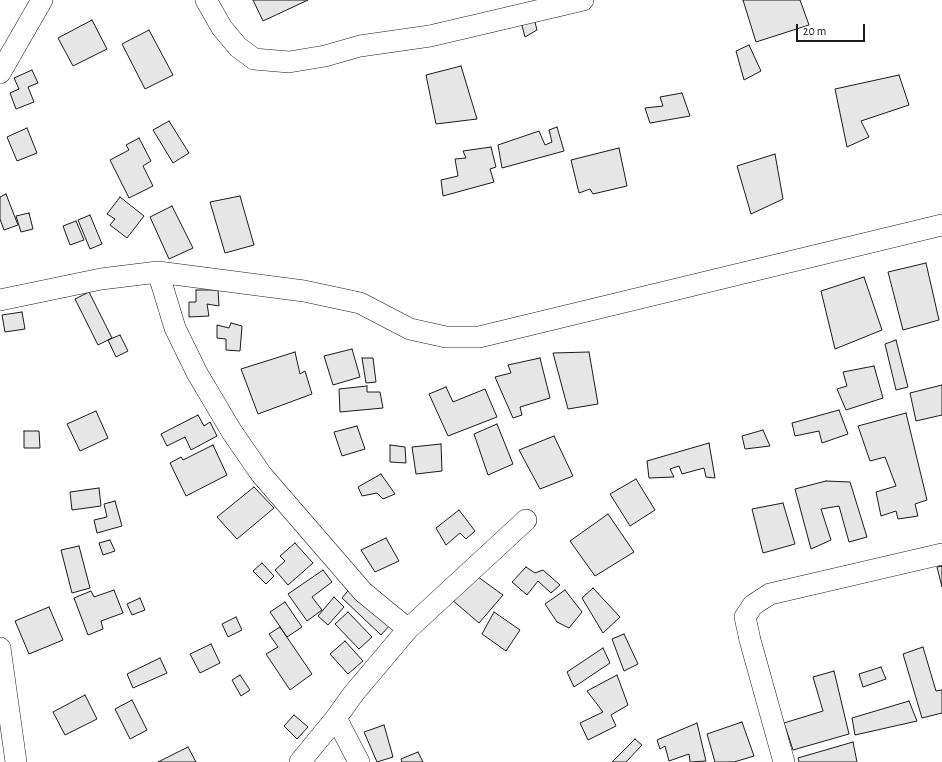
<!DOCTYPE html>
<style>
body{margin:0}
#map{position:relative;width:942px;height:762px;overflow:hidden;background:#fff;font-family:"Alegreya Sans",sans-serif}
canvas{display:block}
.scale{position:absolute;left:796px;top:24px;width:69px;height:18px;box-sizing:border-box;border:2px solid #1a1a1a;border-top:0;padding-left:5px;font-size:12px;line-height:14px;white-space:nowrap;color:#1a1a1a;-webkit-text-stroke:3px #fff;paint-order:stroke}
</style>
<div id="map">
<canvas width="942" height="762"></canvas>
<div class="scale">20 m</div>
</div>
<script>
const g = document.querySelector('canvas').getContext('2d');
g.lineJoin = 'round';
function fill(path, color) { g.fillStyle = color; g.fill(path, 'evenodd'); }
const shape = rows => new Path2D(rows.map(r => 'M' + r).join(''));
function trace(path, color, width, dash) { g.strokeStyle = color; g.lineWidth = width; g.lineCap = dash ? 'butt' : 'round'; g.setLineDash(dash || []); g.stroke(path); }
const building = shape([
 [253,0,308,0,263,21,253,0],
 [743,0,800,0,809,25,756,42,743,0],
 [534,18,537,30,525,37,521,22,534,18],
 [92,20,107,49,73,66,58,38,92,20],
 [149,30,173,75,145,89,122,44,149,30],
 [749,45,761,71,744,80,736,51,749,45],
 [461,66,477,119,436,124,426,75,461,66],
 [32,70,38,83,28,87,34,102,16,109,10,93,19,89,14,78,32,70],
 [899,75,909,105,861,121,869,137,847,147,835,89,899,75],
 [682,93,690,116,650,123,645,108,663,106,660,97,682,93],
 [169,121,189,153,173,163,153,130,169,121],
 [557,127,564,151,502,168,498,145,539,131,545,145,552,142,549,130,557,127],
 [27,128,37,153,17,161,7,137,27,128],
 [139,138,151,161,143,166,153,186,129,198,110,160,129,150,126,145,139,138],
 [491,147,496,167,490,169,494,182,443,196,441,180,458,176,455,159,466,158,463,151,491,147],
 [619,148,627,186,593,194,590,189,579,193,571,160,619,148],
 [775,154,783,199,751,214,737,166,775,154],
 [6,194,18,225,4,230,0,219,0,197,6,194],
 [240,196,254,245,225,253,210,202,240,196],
 [120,197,144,216,127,238,110,225,115,219,107,214,120,197],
 [172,206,193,248,169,259,150,217,172,206],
 [29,213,33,229,21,232,16,216,29,213],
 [90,215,102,244,90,249,78,220,90,215],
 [76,221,84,240,70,245,63,226,76,221],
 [926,263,939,320,903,330,888,272,926,263],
 [864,277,882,330,835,349,821,291,864,277],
 [196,290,218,290,219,306,207,304,209,316,189,317,189,302,196,302,196,290],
 [89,292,112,338,98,345,75,299,89,292],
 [22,312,25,329,5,332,2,315,22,312],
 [231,323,242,326,240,351,226,350,226,339,217,338,217,325,229,328,231,323],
 [120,335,128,351,116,357,108,340,120,335],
 [896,340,908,387,896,390,885,344,896,340],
 [352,349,360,377,333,385,324,356,352,349],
 [295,352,300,374,305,371,312,394,258,414,241,369,295,352],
 [589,352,598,404,568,409,553,353,589,352],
 [362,358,373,358,376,382,366,383,362,358],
 [540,358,550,398,520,407,522,415,513,418,495,377,511,373,508,365,540,358],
 [874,366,883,398,846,410,837,389,847,386,843,372,874,366],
 [942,385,942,415,916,421,910,393,942,385],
 [367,386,367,392,380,392,383,408,340,412,339,389,367,386],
 [446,387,453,402,485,389,497,417,448,436,429,394,446,387],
 [839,410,848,434,822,443,819,431,795,436,792,423,839,410],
 [96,411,108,438,80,451,67,424,96,411],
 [906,413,927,500,915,504,918,516,898,519,896,511,881,516,876,492,896,486,885,457,870,461,858,426,906,413],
 [198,415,204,426,210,422,217,436,191,450,185,437,167,446,161,434,198,415],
 [497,424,513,464,488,475,474,434,497,424],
 [357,426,365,449,342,456,334,432,357,426],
 [763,430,770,446,745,449,742,436,763,430],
 [24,431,39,431,40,448,24,448,24,431],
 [554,436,573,476,540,489,519,450,554,436],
 [709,443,715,478,706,477,704,468,682,474,679,466,670,469,674,477,649,478,647,461,709,443],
 [441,444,442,471,416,474,412,447,441,444],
 [213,445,227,475,186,496,170,463,181,457,183,460,213,445],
 [390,445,405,447,406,463,390,462,390,445],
 [381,474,395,494,383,499,377,493,362,496,358,487,381,474],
 [636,479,655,510,630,526,610,494,636,479],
 [826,481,850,482,867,537,849,542,839,506,821,509,831,540,811,549,795,489,826,481],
 [254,487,274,508,237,539,217,517,254,487],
 [99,488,101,506,72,510,70,492,99,488],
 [115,501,122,526,97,533,94,520,107,517,104,504,115,501],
 [783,503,795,544,763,553,752,509,783,503],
 [459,510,475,531,466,539,460,533,446,545,436,528,459,510],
 [608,514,634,552,595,576,570,541,608,514],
 [386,538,399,561,375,572,361,550,386,538],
 [110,540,115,551,103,555,99,543,110,540],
 [295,543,313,563,288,585,275,570,285,561,280,556,295,543],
 [79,546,90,588,72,593,61,550,79,546],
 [262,563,274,576,266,584,253,571,262,563],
 [942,566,942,587,937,567,942,566],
 [526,567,535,573,543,570,560,585,551,593,538,581,527,595,512,582,526,567],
 [323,570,332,582,312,597,322,610,307,621,288,594,323,570],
 [474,574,503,595,479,623,451,599,474,574],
 [351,587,390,625,381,635,342,598,351,587],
 [593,588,620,617,603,633,582,598,593,588],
 [114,590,123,613,101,621,103,629,88,635,74,598,91,591,94,597,114,590],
 [565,590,582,612,569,628,557,622,545,604,565,590],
 [334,597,344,607,328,625,318,616,334,597],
 [140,598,145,610,132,615,127,604,140,598],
 [285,602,302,627,287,637,270,612,285,602],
 [49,607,63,640,29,654,15,621,49,607],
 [348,612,372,637,359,649,335,624,348,612],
 [494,612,520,630,506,651,482,634,494,612],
 [236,617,242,630,228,637,222,624,236,617],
 [280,627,312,674,290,690,266,654,278,647,269,634,280,627],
 [624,634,638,664,624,671,612,639,624,634],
 [345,641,363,661,348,674,330,654,345,641],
 [211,644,220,663,200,673,190,654,211,644],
 [923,647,936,691,942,690,942,713,922,718,903,654,923,647],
 [603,648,610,663,574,687,567,672,603,648],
 [160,658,167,673,133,688,127,674,160,658],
 [881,667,886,679,863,687,859,674,881,667],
 [834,671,849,734,793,750,784,723,823,711,813,677,834,671],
 [240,675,250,690,241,696,232,680,240,675],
 [617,675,628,705,611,715,616,726,588,740,580,723,603,712,587,691,617,675],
 [85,695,97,719,65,735,53,712,85,695],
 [132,700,147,730,130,739,115,709,132,700],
 [909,701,917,721,855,735,852,718,909,701],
 [294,715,308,727,297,739,284,726,294,715],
 [742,722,754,756,734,762,715,762,707,734,742,722],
 [697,723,706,761,690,762,689,754,669,761,665,746,660,749,657,740,697,723],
 [384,725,393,757,377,762,364,732,384,725],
 [635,739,642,745,626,762,612,762,635,739],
 [853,742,857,762,799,762,798,758,853,742],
 [188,747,196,762,158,762,188,747],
 [418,752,423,762,402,762,401,759,418,752]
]);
const street = shape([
 [206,0,222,28,238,47,254,59,289,62,325,56,360,46,430,36,583,0],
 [0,73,42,0],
 [158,272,175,328,197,373,232,432,261,474,363,592,408,629],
 [0,300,101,279,158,272,304,291,360,303,410,329,446,337,479,337,942,225],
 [0,648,16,762],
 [336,718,359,762],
 [300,762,336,718,354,693,408,629,526,520],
 [784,762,750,640,745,617,753,605,770,594,942,554]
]);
fill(building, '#e6e6e6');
trace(building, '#1a1a1a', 1);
trace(street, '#1a1a1a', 22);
trace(street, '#fff', 21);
</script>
